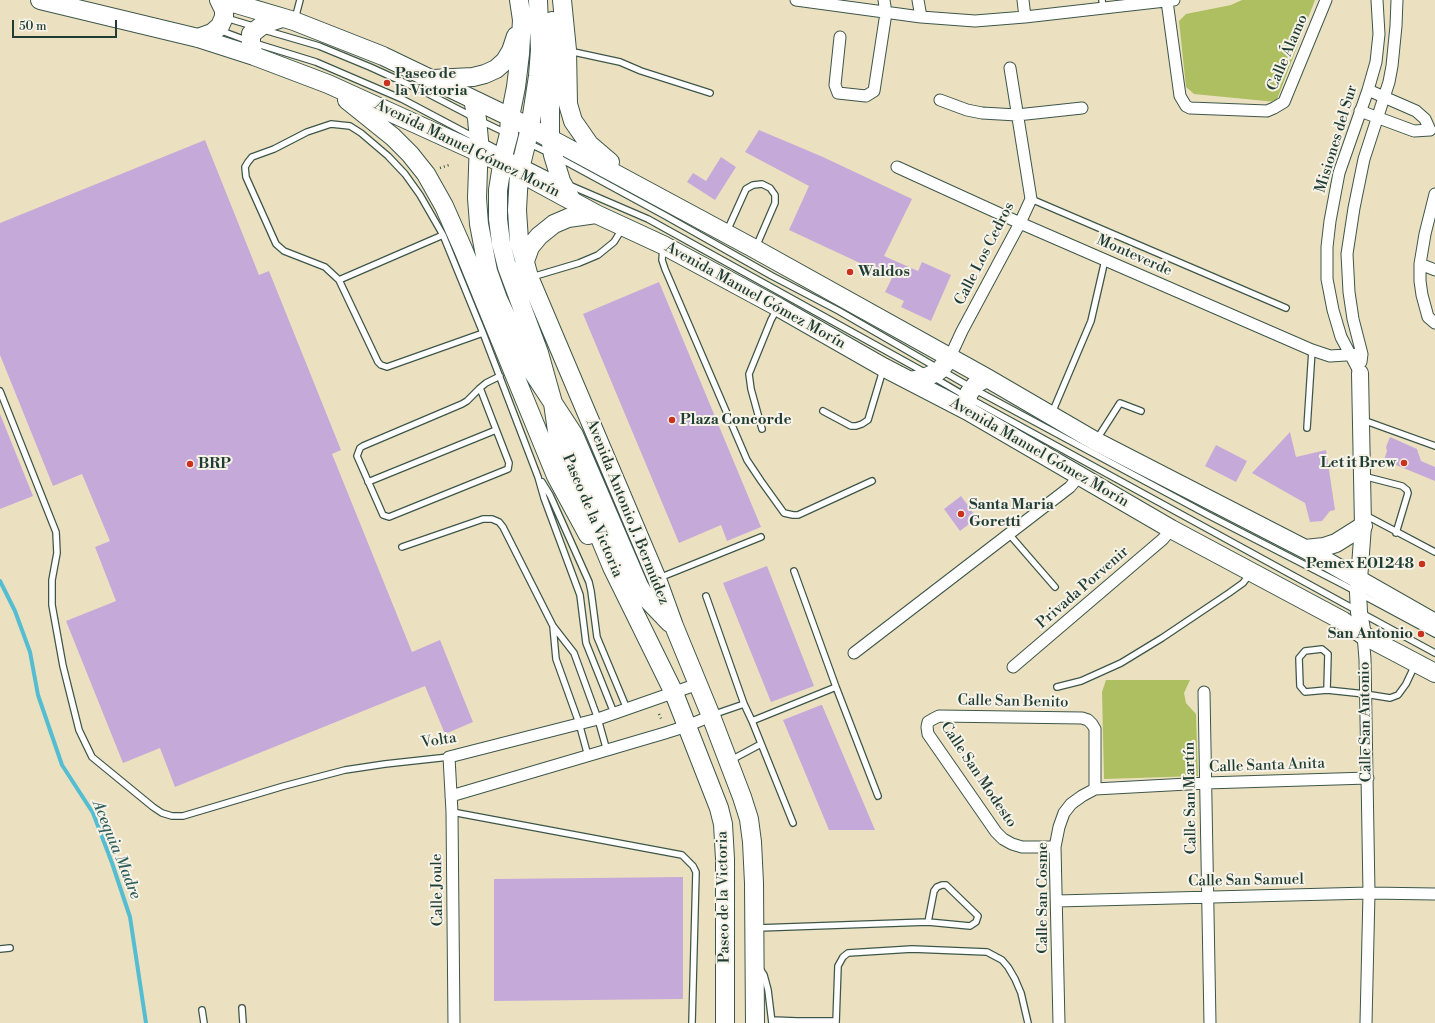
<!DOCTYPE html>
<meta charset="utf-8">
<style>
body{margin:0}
#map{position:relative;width:1435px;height:1023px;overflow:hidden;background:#ebe1c0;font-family:"Libre Bodoni",serif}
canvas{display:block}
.scale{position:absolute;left:12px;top:20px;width:105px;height:18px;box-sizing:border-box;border:2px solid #1f3d34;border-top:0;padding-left:5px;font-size:12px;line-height:14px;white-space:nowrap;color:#1f3d34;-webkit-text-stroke:3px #f7f3e8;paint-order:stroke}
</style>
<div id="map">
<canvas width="1435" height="1023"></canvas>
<div class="scale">50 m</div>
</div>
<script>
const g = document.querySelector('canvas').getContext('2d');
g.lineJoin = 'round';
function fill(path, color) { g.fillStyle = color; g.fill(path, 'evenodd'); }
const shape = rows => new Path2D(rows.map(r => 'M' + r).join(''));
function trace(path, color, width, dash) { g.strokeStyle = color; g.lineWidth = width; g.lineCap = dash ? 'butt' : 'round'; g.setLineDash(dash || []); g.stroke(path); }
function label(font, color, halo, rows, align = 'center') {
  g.font = font + ' "Libre Bodoni",serif'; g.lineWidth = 4; g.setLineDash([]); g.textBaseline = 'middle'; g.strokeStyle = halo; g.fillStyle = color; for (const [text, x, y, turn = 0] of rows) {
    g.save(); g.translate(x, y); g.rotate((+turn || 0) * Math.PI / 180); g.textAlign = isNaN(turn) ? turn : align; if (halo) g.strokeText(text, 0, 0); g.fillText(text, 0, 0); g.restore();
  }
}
const green = shape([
 [1242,0,1315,0,1276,102,1194,94,1186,87,1179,21,1186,14,1231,5],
 [1106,680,1190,680,1184,693,1186,703,1196,714,1198,776,1104,779,1102,692]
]);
const stream = shape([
 [0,581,15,611,30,652,38,695,62,765,93,813,112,863,130,917,146,1023]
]);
const building = shape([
 [759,130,823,157,912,199,884,256,918,271,922,262,951,275,931,321,901,307,904,301,885,292,892,278,789,230,809,186,745,152],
 [205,140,259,275,269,271,341,450,332,454,412,652,440,640,473,722,445,734,425,686,175,787,160,748,123,763,66,621,116,601,95,547,110,541,82,474,53,486,0,355,0,223],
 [721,157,736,167,715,200,687,182,693,173,706,181],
 [659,282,761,527,727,541,721,525,679,543,583,314],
 [0,414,33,496,0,509],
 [1290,432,1296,457,1326,450,1335,510,1330,511,1322,521,1310,522,1305,503,1252,473],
 [1390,437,1417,449,1421,461,1435,467,1435,481,1384,460,1387,451,1386,447],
 [1216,445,1247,461,1236,482,1205,466],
 [961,496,977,518,960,531,944,509],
 [767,566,814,686,771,702,723,583],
 [821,705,822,705,875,830,829,830,783,720],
 [683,877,683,999,494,1001,494,879]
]);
const path = shape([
 [440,168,449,165],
 [659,714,662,721]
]);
const lane = shape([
 [1102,0,1103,8],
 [226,18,256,27],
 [295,19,300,0],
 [219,30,251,42,316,62,402,99,504,153,556,179],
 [264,30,319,46,370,67,425,92,473,117],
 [569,51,620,62,641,71,710,93],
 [481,121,506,133],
 [528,143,549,153],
 [559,158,664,215,772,276,839,311,972,388,1208,515,1342,584,1435,634],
 [569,185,648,219,926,373],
 [1031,199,1286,308],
 [727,231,746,189,753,185,762,184,770,188,775,195,775,203,756,247],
 [663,248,662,260,665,269,747,460,761,481,784,513,793,515,798,515,872,481],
 [532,277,579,263,598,255,614,242,622,229],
 [339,280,443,235],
 [483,333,387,367,381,365,378,362,339,280,325,267,284,251,276,244,246,177,245,167,248,162,252,157,274,149,307,132,331,124,350,126,361,133,388,156,405,174,420,195,443,235,483,333,538,477,544,498,580,595,586,643,614,713],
 [933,377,967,397,1343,603,1435,653],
 [480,388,509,463,508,469,389,517,383,515,357,456,360,448,363,446,462,404,467,401,480,388,486,383,500,376],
 [0,391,56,532,57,553,52,580,52,605,63,666,79,730,92,757,153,807,162,813,172,816,183,816,284,786,345,770,385,764,449,757],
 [823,411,851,426,856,426,862,424,868,420,883,370],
 [1052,413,1091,321,1105,260],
 [1363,420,1435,446],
 [1307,428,1312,350],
 [762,429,751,389,749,374,771,320,777,309],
 [1097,439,1120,403,1141,411],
 [1363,476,1402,486,1407,490,1408,493,1396,533],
 [368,482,496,430],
 [542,482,550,495,589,582,591,591,597,637,627,709],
 [1365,515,1435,552],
 [1009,534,1055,587],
 [402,547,483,519,492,519,499,522,503,527,553,626,574,653,598,719,607,751],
 [794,571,836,687],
 [659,578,761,537],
 [706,596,744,704,752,721],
 [553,626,556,659,579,723,588,756],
 [1057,687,1081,681,1121,663,1162,638,1229,593,1243,583,1250,574],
 [1327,690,1328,654,1322,649,1305,651,1299,658,1300,686,1305,692,1327,690,1365,694,1390,698,1398,695,1406,684,1415,665],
 [712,715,744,704],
 [731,760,761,744],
 [452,812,682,855,693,866,696,872,692,1023],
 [793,823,752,721,836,687,878,796],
 [758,928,928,922,970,926,976,922,978,916,946,885,942,885,937,887,934,891,928,922],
 [0,949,10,948],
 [760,969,764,975,768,990,772,1023],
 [242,1008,243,1023],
 [202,1010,204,1023],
 [772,1020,797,1021],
 [797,1023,797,1021,836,1021],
 [836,1023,838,966,843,957,848,953,912,949,987,952,1002,960,1008,967,1015,979,1021,993,1028,1023]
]);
const street = shape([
 [796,0,921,17,975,21,1025,17,1174,0],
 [918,0,921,17],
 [1023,0,1025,17],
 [1167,1,1180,96,1186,106,1190,108,1267,111,1274,108,1284,102,1326,0],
 [840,37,835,85,838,93,866,96,874,91,886,13,884,0],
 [1368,90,1416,111,1425,119,1430,130],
 [940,100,967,110,982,113,1017,115,1082,108],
 [1360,111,1414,131,1430,130],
 [897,167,1020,223,1312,350,1330,356,1362,354],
 [1435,194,1425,234,1420,264,1420,281,1422,295,1428,317,1435,323],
 [1420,264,1435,270],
 [950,357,962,331,1020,223,1031,199,1010,68],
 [1361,362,1362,354,1353,319,1349,292,1347,254,1354,208,1364,159,1389,82,1392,66,1396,26,1397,0],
 [1360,373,1341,337,1333,310,1327,279,1327,247,1330,221,1339,173,1368,90,1376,62,1379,34,1377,0],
 [1363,635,1365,659,1369,893,1366,1023],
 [854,653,1070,487,1079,476],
 [1013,667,1163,539,1171,529],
 [1204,692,1210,1023],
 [451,796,665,733,687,726,711,716],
 [1055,847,1022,847,1012,844,1003,839,996,832,928,734,927,727,928,722,933,719,939,716,1082,718,1088,720,1092,724,1095,729,1095,789],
 [1057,901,1369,893,1435,894],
 [454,1023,452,812,449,757,598,719,698,684],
 [1059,1023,1055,847,1059,827,1064,813,1071,804,1082,796,1095,789,1206,783,1368,778]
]);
const secondary = shape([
 [1360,373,1363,526,1358,593,1359,612,1363,635]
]);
const primary = shape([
 [40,0,198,38,254,56,328,84,502,163,596,214,663,245,778,307,883,367,968,411,1171,529,1343,621,1363,635,1435,673],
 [223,0,294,21,383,56,510,117,755,249,987,378,1095,441,1305,549,1435,623],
 [519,0,522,20,520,54,516,87,510,117,509,134,504,153,498,190,498,219,501,243,507,267,539,353,553,403,557,431,564,451,612,567,674,693,719,808,723,824,725,859,725,1023],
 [538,0,540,50,538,76,530,128,519,173,517,210,519,241,529,277,657,579,674,626,711,716,742,797,749,819,752,842,754,883,755,1023],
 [562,0,567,50,568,104,573,121,589,144,610,162],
 [552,21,554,44,550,103,550,138,553,155,561,181,571,199],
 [198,38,212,33,220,26,224,17,224,10,219,0],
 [254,56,251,45,251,34,264,24,282,18],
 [433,79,473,77,485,74,496,69,505,61,511,51,516,36],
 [347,100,393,137,410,154,426,174,444,206,463,249,556,476,588,535],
 [473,100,477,119,479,140,477,198,479,224,488,271,498,299,532,371,574,435,639,586,646,598,670,623],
 [524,264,530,247,539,236,554,224,568,218,596,214],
 [910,381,924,378,937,372,941,369,950,357],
 [968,411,966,404,969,393,977,383,987,378],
 [1305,549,1324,547,1336,543,1363,526]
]);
const markers = [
 [387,83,4,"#c8321e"],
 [850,272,4,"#c8321e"],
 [672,420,4,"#c8321e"],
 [1404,463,4,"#c8321e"],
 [190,464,4,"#c8321e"],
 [961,514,4,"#c8321e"],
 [1422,564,4,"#c8321e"],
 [1421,634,4,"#c8321e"]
];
const streetNames = [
 ["Calle Álamo",1288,53,-67],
 ["Misiones del Sur",1337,139,-73],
 ["Avenida Manuel Gómez Morín",467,149,26],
 ["Calle Los Cedros",985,254,-63],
 ["Monteverde",1134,256,24],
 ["Avenida Manuel Gómez Morín",755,296,29],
 ["Avenida Manuel Gómez Morín",1039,453,30],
 ["Avenida Antonio J. Bermúdez",627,512,68],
 ["Paseo de la Victoria",592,516,67],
 ["Privada Porvenir",1083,588,-41],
 ["Calle San Benito",1013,702,1],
 ["Calle San Antonio",1366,722,-91],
 ["Volta",439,741,-9],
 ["Calle Santa Anita",1267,766,-2],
 ["Calle San Modesto",978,775,56],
 ["Calle San Martín",1191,798,-91],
 ["Calle San Samuel",1246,881,-1],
 ["Calle Joule",438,890,-91],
 ["Paseo de la Victoria",724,897,-91],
 ["Calle San Cosme",1043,898,-90]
];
const poiNames = [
 ["Paseo de",395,74],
 ["la Victoria",395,91],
 ["Waldos",858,272],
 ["Plaza Concorde",680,420],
 ["Let it Brew",1396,463,"right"],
 ["BRP",198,464],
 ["Santa Maria",969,505],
 ["Goretti",969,522],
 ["Pemex E01248",1414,564,"right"],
 ["San Antonio",1413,634,"right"]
];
const waterNames = [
 ["Acequia Madre",116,850,68]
];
fill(green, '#aebf62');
trace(stream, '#54bdd1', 4);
fill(building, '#c5aad9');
trace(lane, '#3e5649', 8);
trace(street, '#3e5649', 13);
trace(secondary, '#3e5649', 18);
trace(primary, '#3e5649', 20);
trace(path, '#3e5649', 2.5, [1, 3]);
trace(lane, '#fff', 5.5);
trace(street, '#fff', 11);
trace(secondary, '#fff', 16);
trace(primary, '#fff', 18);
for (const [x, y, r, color] of markers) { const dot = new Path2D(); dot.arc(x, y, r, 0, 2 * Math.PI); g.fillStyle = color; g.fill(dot); trace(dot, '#f7f3e8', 1.5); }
label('15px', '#1f3d34', '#f7f3e8', streetNames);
label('bold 15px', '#1f3d34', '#f7f3e8', poiNames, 'left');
label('italic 16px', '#2c5d5b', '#f7f3e8', waterNames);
</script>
